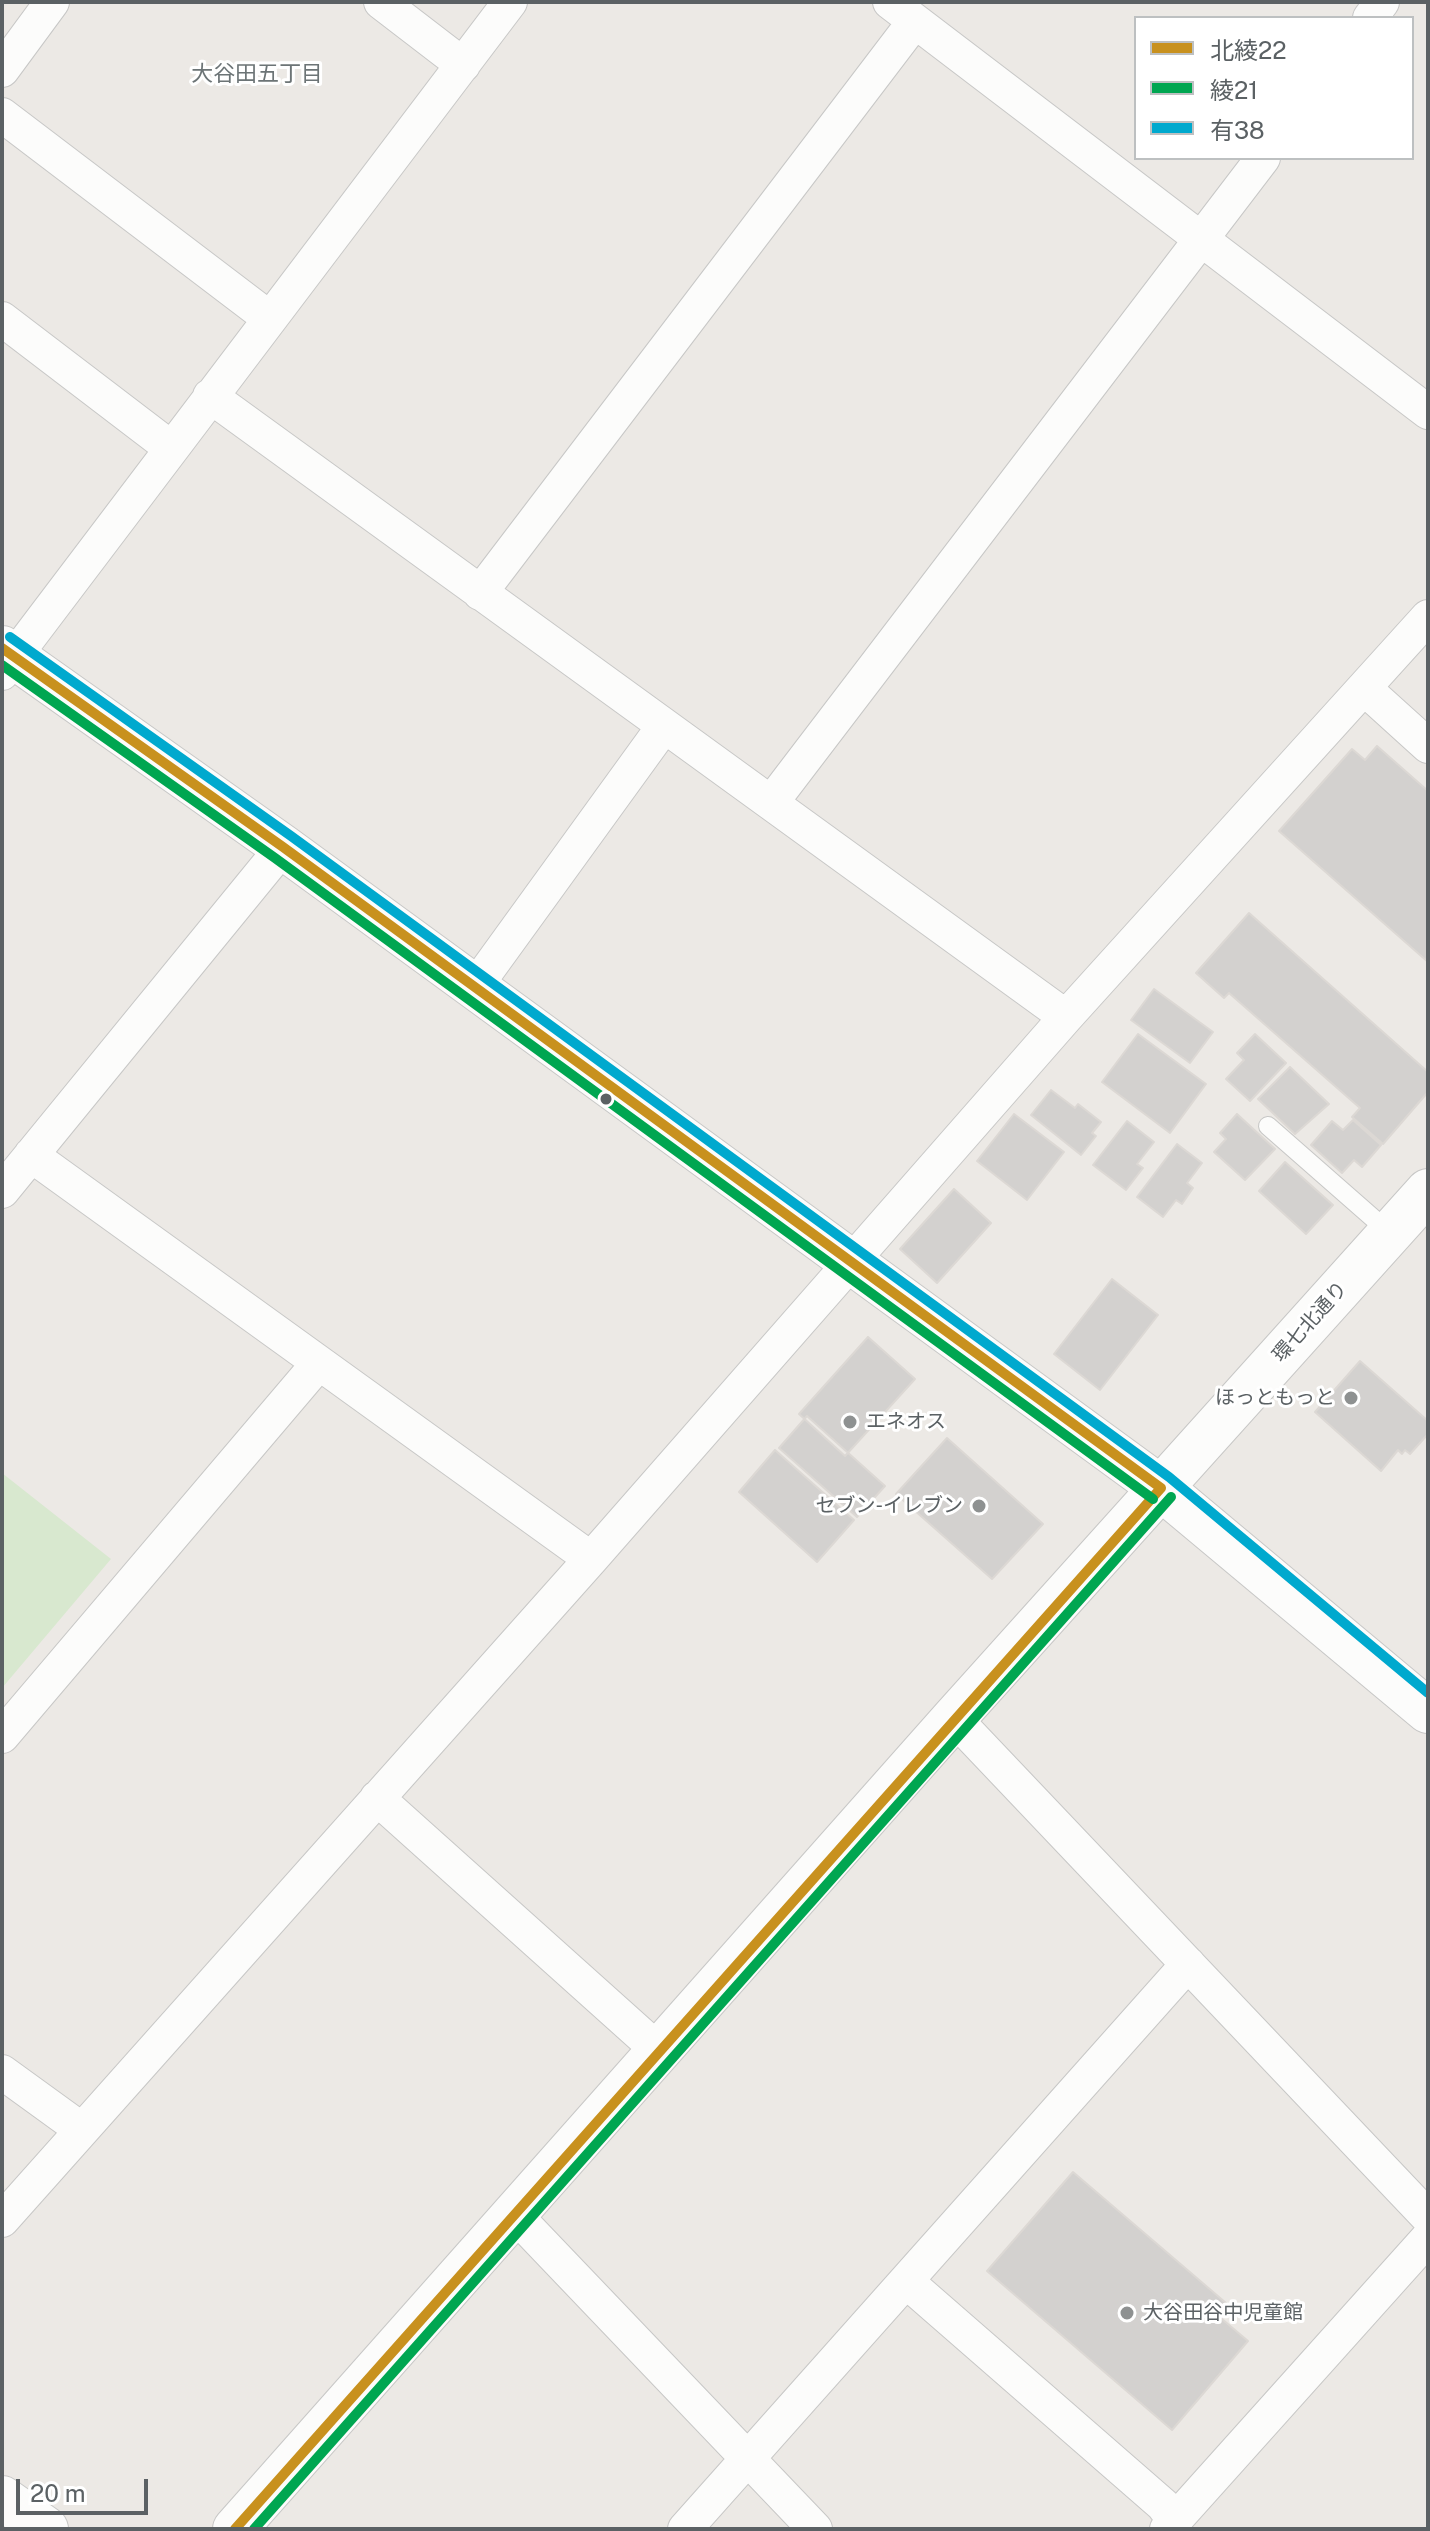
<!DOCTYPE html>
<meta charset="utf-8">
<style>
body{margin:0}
#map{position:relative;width:1430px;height:2531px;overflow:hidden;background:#ece9e5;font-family:"Public Sans","Noto Sans JP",sans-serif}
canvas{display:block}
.frame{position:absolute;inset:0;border:4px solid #5b6164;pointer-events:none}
.legend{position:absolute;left:1134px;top:16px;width:280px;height:144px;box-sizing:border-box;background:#fff;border:2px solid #bdc0c1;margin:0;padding:10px 14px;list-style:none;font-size:24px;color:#5b6164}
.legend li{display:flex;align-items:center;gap:16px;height:40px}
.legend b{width:40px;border:2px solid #bdc0c1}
.scale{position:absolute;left:16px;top:2479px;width:132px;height:36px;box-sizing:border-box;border:4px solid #5b6164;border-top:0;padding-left:10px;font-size:24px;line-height:28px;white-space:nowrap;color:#5b6164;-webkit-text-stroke:6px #fff;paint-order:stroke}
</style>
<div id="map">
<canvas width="1430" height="2531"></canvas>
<div class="frame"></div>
<ul class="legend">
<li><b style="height:10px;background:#c8911e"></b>北綾22</li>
<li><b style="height:10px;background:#00a651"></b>綾21</li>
<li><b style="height:10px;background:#00a9ce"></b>有38</li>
</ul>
<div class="scale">20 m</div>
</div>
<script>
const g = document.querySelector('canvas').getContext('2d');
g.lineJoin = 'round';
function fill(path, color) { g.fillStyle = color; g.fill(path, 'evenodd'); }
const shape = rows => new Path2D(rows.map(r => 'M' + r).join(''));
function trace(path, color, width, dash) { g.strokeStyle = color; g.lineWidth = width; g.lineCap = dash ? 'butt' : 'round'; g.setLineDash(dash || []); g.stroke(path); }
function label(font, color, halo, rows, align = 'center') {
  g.font = font + ' "Public Sans","Noto Sans JP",sans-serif'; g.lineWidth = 6; g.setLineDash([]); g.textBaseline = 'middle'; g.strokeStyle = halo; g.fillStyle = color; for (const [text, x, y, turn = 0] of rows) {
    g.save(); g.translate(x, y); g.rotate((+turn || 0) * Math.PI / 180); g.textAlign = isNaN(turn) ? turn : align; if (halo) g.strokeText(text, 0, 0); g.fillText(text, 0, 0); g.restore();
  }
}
const green = shape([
 [2,1473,111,1559,2,1688]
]);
const building = shape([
 [1377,746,1428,791,1428,962,1279,831,1352,749,1365,760,1377,746],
 [1249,913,1428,1072,1428,1092,1383,1144,1352,1117,1360,1108,1229,993,1224,998,1196,973,1249,913],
 [1154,989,1213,1032,1190,1063,1131,1020,1154,989],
 [1138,1034,1206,1084,1170,1133,1102,1082,1138,1034],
 [1255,1034,1286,1063,1250,1101,1226,1079,1244,1060,1237,1053,1255,1034],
 [1290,1067,1329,1104,1295,1134,1258,1099,1290,1067],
 [1051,1090,1075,1108,1078,1104,1101,1122,1092,1133,1096,1136,1081,1155,1031,1115,1051,1090],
 [1014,1114,1064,1152,1027,1200,977,1161,1014,1114],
 [1237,1114,1275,1149,1245,1180,1214,1152,1226,1139,1220,1133,1237,1114],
 [1353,1120,1381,1145,1362,1167,1354,1160,1342,1173,1311,1145,1332,1121,1343,1130,1353,1120],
 [1127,1121,1154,1142,1137,1164,1143,1168,1126,1190,1093,1165,1127,1121],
 [1177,1144,1202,1163,1187,1183,1193,1188,1182,1204,1176,1200,1163,1217,1137,1197,1177,1144],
 [1285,1162,1333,1205,1306,1234,1259,1191,1285,1162],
 [954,1189,991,1223,937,1283,900,1249,954,1189],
 [1112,1279,1158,1315,1100,1390,1054,1354,1112,1279],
 [868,1337,915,1379,845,1456,799,1414,868,1337],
 [1360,1361,1428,1421,1428,1434,1410,1454,1405,1450,1402,1454,1398,1450,1381,1471,1315,1412,1360,1361],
 [807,1416,885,1486,857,1517,779,1448,807,1416],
 [947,1438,1043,1524,992,1579,896,1494,947,1438],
 [775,1450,854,1520,817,1562,739,1492,775,1450],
 [1073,2172,1226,2303,1216,2314,1248,2341,1172,2430,987,2271,1073,2172]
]);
const service = shape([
 [1268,1126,1390,1233]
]);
const minor = shape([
 [381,2,463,65],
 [890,2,1428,412],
 [1370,18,1382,2],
 [2,70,52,2],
 [2,115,269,318],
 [2,319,171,448],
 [210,396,1066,1017],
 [480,593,915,21],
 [2,673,510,2],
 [1364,688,1428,746],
 [771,803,1263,158],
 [475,987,664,726],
 [31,1155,591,1559],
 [2,1191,283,847],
 [954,1718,1428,2217],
 [2,1736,318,1364],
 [377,1798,658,2050],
 [2,2072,82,2130],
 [514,2214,815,2529],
 [2,2220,591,1559,1066,1017,1428,617],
 [906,2281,1163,2505,1174,2520],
 [685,2529,1188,1964],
 [1167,2529,1428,2238]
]);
const tertiary = shape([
 [2,648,283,847,1161,1488,1428,1711],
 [2,2498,46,2529],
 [235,2529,954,1718,1428,1191]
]);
const bus1 = shape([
 [2,648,283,847,1161,1488],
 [235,2529,1161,1488]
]);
const bus2 = shape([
 [2,665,275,858,1153,1499],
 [254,2529,1171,1497]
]);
const bus3 = shape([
 [10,637,291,836,1169,1477,1428,1693]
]);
const markers = [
 [606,1099,7,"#5b6164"],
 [1351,1398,8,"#8e9191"],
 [850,1422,8,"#8e9191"],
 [979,1506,8,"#8e9191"],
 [1127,2313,8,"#8e9191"]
];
const streetNames = [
 ["環七北通り",1310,1322,-48]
];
const poiNames = [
 ["ほっともっと",1335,1398],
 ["エネオス",866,1422,"left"],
 ["セブン-イレブン",963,1506],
 ["大谷田谷中児童館",1143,2313,"left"]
];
const neighbourhoodNames = [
 ["大谷田五丁目",257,74]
];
fill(green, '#d8e8cf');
fill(building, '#d3d1cf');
trace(building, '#dcd8d4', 2);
trace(service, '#c7c7c6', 20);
trace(minor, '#c7c7c6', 36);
trace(tertiary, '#c7c7c6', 46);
trace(service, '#fcfcfb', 18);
trace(minor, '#fcfcfb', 34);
trace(tertiary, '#fcfcfb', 44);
trace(bus1, '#c8911e', 10);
trace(bus2, '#00a651', 10);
trace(bus3, '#00a9ce', 10);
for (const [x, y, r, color] of markers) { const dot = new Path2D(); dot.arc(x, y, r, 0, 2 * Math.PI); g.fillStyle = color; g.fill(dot); trace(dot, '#fff', 3); }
label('20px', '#5b6164', '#fff', streetNames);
label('20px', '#5b6164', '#fff', poiNames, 'right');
label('22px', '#6c7476', '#fff', neighbourhoodNames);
</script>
